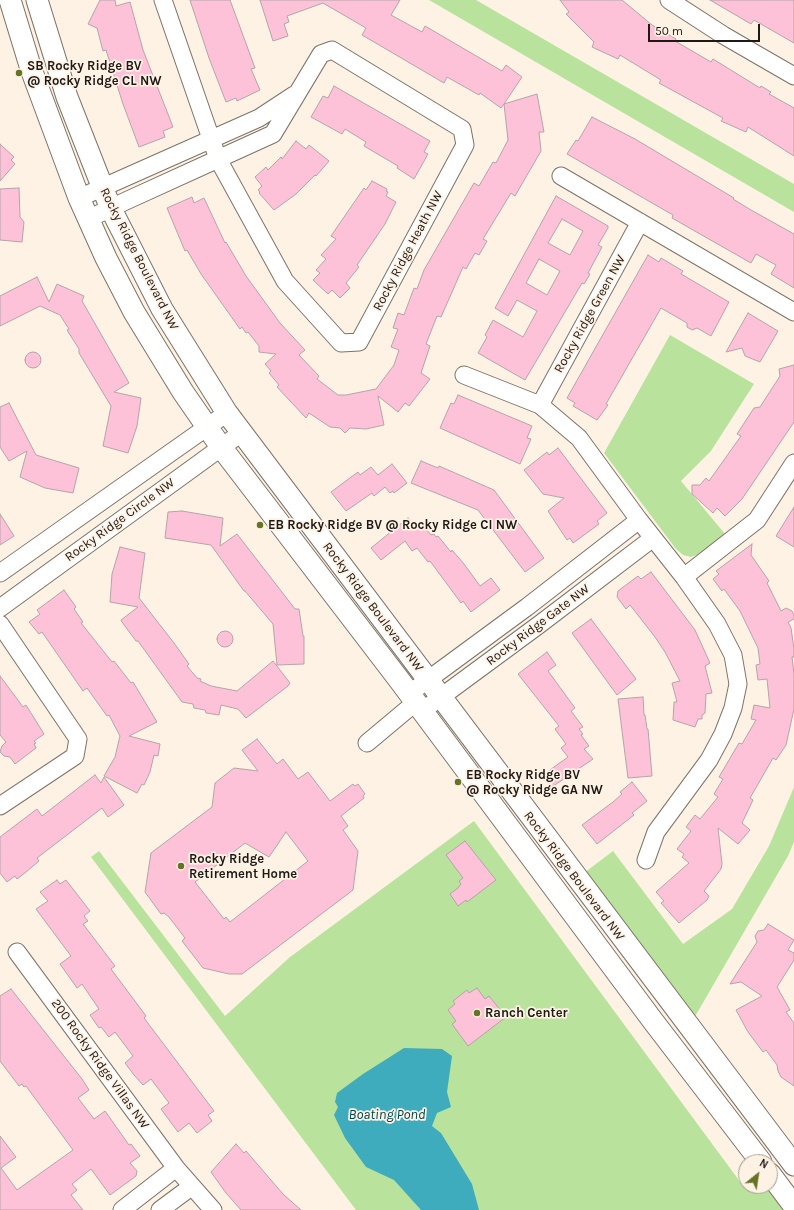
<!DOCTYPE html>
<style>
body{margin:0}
#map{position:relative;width:794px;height:1210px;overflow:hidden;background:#fef2e5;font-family:Karla,sans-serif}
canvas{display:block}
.north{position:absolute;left:738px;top:1154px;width:40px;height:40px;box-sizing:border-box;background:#fef2e5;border:1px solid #a49b92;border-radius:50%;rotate:30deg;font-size:11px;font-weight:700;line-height:16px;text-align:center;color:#1d1915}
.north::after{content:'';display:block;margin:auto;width:14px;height:18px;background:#647422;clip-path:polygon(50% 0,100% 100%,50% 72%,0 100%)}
.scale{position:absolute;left:648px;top:24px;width:112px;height:18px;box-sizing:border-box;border:2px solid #1d1915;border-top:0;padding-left:5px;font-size:12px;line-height:14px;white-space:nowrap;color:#1d1915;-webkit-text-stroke:3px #fef2e5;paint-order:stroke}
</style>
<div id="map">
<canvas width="794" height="1210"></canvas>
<div class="north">N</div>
<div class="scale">50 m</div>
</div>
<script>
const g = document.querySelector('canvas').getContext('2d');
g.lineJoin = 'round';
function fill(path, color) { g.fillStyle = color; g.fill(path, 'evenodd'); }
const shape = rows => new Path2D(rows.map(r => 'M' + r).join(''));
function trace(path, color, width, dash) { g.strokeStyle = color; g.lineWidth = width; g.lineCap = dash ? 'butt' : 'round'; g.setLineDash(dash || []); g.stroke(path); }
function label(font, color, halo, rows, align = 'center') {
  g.font = font + ' Karla,sans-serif'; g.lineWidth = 3.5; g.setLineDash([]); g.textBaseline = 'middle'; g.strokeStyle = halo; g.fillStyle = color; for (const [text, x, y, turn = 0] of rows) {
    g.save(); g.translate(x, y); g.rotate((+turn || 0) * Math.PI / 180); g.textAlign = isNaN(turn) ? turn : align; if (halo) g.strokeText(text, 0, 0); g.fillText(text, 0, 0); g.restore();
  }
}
const green = shape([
 [429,0,476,0,794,184,794,212],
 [670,335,754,384,711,451,681,481,725,534,699,554,691,557,683,555,676,549,604,453],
 [794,787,794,842,788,856,693,1020,584,873,613,851,683,944,732,909,769,846],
 [474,821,741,1183,746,1180,746,1186,767,1186,787,1210,356,1210,91,857,99,851,225,1016,290,957]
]);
const water = shape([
 [404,1048,442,1049,452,1056,447,1092,451,1107,437,1113,432,1126,441,1133,472,1184,479,1210,421,1210,394,1180,366,1167,345,1138,334,1115,338,1107,335,1102,337,1093,363,1074]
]);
const building = shape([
 [100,0,115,0,116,6,130,2,143,50,173,127,163,131,165,137,139,147,123,104,106,50,103,51,97,28,88,24,100,0],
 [190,0,230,0,255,68,251,69,260,90,237,101,236,98,226,102,209,58,190,0],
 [260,0,400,0,391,15,422,32,425,26,502,71,506,65,522,77,504,104,537,94,544,132,539,132,541,151,515,196,511,193,483,239,487,241,479,255,475,253,466,269,463,267,441,317,437,316,426,344,430,346,421,373,430,379,409,406,405,403,398,412,378,396,384,425,366,429,350,428,345,433,340,428,330,427,309,413,306,418,277,387,279,385,269,373,271,371,265,364,276,354,259,352,259,346,248,332,246,333,242,327,240,329,201,274,187,250,185,251,167,208,192,197,194,203,204,198,225,243,226,242,246,276,280,323,305,350,299,355,319,376,317,379,338,395,346,395,376,389,394,365,399,350,391,347,398,329,393,328,398,313,404,315,414,288,417,289,424,270,474,183,479,186,493,162,496,163,508,140,504,104,501,108,480,93,479,95,447,77,444,83,362,35,366,28,323,3,287,16,289,22,284,24,288,36,273,41,260,0],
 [560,0,622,0,652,25,676,39,675,41,711,62,713,59,760,88,761,86,771,92,769,94,794,108,794,156,748,127,746,132,721,121,723,118,659,83,661,80,620,55,618,59,592,47,594,42,566,14,569,12,560,0],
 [710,0,794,0,794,43,754,20,751,24,710,0],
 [334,86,430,141,424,152,428,154,414,179,397,168,398,166,364,146,366,142,345,129,342,134,311,117,323,96,328,98,334,86],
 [592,117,635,139,734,198,733,199,751,210,794,234,794,288,771,274,776,265,756,254,751,263,672,218,673,215,567,154,576,140,578,141,592,117],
 [296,141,306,149,309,145,329,161,316,176,315,175,296,194,274,210,259,193,260,192,258,190,262,186,255,177,266,167,268,170,281,157,282,159,296,141],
 [0,144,14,157,11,160,15,164,0,181,0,144],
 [372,181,387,189,386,191,388,192,386,196,396,202,385,224,357,265,359,267,346,283,350,288,340,298,332,290,328,294,313,280,320,273,316,270,326,259,321,255,336,239,331,236,364,188,366,190,372,181],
 [19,188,20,217,24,222,22,242,0,240,0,189,19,188],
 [556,196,608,226,608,228,598,245,602,247,588,273,590,274,584,284,582,283,525,380,478,353,487,337,485,335,493,320,523,337,537,311,517,300,508,316,495,308,556,196],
 [562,219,583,231,570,255,548,243,562,219],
 [539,259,560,271,547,295,526,283,539,259],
 [648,255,659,262,661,258,683,271,681,274,729,302,711,336,697,328,692,330,687,327,687,323,661,308,606,404,608,405,597,420,573,406,575,403,567,398,648,255],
 [37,277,49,302,57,284,84,296,82,301,129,383,114,392,141,398,137,426,128,453,103,446,111,406,79,353,79,349,67,330,69,329,60,315,40,306,0,326,0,296,37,277],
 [748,313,778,331,760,362,745,356,742,348,726,352,748,313],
 '25 360a8 8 0 1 1 16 0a8 8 0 1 1-16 0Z',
 [794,365,794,422,742,499,725,516,717,508,713,513,692,494,692,485,700,485,706,478,709,481,741,436,737,434,754,408,760,407,780,376,779,369,794,365],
 [458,395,532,426,527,438,531,439,520,464,440,428,451,403,454,404,458,395],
 [9,403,36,455,79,468,73,493,45,488,20,477,27,451,9,461,0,447,0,407,9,403],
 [558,448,607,513,597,521,599,524,573,543,570,538,567,540,548,511,564,498,543,494,524,470,547,452,549,455,558,448],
 [421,461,438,468,439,466,494,490,544,558,525,572,478,510,411,483,421,461],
 [392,464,407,483,394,493,393,491,390,493,385,487,374,496,372,493,346,511,331,492,358,472,360,475,371,467,378,475,392,464],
 [794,507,794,547,776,536,794,507],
 [182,511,223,518,220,546,237,534,295,609,299,609,303,636,304,636,304,664,277,665,273,624,245,591,244,591,211,545,165,538,168,512,182,511],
 [0,514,14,536,0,545,0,514],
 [408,518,417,529,422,524,431,535,434,534,436,537,438,536,451,552,452,550,464,564,480,586,491,578,500,590,471,612,463,601,461,603,430,561,428,562,417,548,412,551,405,541,381,560,371,548,408,518],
 [752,544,751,555,769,581,767,583,781,611,786,608,792,611,794,615,794,619,788,622,791,628,794,649,794,657,792,657,794,674,794,709,786,745,776,760,773,758,750,798,753,800,742,823,750,830,738,844,718,828,722,864,721,869,704,891,709,896,707,900,679,923,661,903,664,901,656,892,689,863,682,857,684,854,677,849,691,831,686,827,695,815,700,819,718,797,714,794,723,779,719,777,739,743,742,744,756,720,751,719,754,705,770,708,767,679,758,680,756,665,760,664,758,648,740,611,724,589,722,591,713,579,719,574,716,571,752,544],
 [120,547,145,553,139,598,174,643,189,664,187,666,197,678,201,679,200,681,211,686,237,691,273,661,290,683,288,686,246,718,238,709,221,705,219,715,206,713,205,710,194,708,193,704,182,702,138,641,136,641,122,622,121,620,138,607,110,602,112,574,120,547],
 [651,572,695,630,710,663,705,666,712,693,706,694,705,713,702,715,702,719,698,719,695,727,673,720,674,702,677,702,672,683,680,681,665,652,655,637,630,605,626,609,617,597,618,591,638,576,641,579,651,572],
 [64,590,76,607,74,609,83,622,81,623,112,662,114,661,131,683,133,682,157,722,129,736,160,744,158,756,154,755,150,772,144,785,142,784,137,793,104,776,115,757,120,736,109,715,107,716,87,688,83,691,42,632,39,634,29,622,40,614,37,610,64,590],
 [591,619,636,679,617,695,572,633,591,619],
 '217 639a8 8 0 1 1 16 0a8 8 0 1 1-16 0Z',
 [547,652,556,665,548,671,575,708,571,711,583,727,579,729,583,734,581,735,589,746,584,749,593,759,552,787,543,775,568,757,561,748,566,744,555,729,559,726,518,674,547,652],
 [0,676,23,707,26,705,44,734,34,741,36,743,34,744,36,748,15,764,10,757,4,756,0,752,2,746,6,742,0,735,0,676],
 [643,697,644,715,645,715,647,729,648,729,652,776,628,778,618,699,643,697],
 [257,739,277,764,283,759,298,779,308,772,330,801,353,784,355,786,358,784,365,794,363,796,364,798,341,816,348,826,343,830,358,851,353,890,242,974,229,974,203,968,182,941,185,938,169,917,164,913,161,914,145,892,151,853,212,807,215,783,234,768,258,771,242,750,257,739],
 [286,832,308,861,230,922,226,917,224,919,195,882,245,843,269,857,286,832],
 [95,775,101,783,104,777,124,805,108,817,102,808,37,858,39,861,26,872,17,879,15,876,7,882,0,873,0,837,37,809,42,816,95,775],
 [632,782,647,801,632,813,634,815,597,844,582,825,613,802,622,794,620,792,632,782],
 [465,841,496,880,467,902,466,900,458,906,450,894,458,888,461,884,459,881,463,878,446,855,465,841],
 [57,880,60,884,66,880,90,911,84,916,88,921,83,924,115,966,111,969,146,1016,144,1018,214,1111,208,1115,212,1121,197,1133,189,1123,178,1132,161,1109,169,1103,151,1079,143,1085,134,1075,125,1063,133,1056,115,1032,109,1037,101,1027,99,1028,90,1015,99,1009,82,984,77,988,60,964,71,956,36,909,48,901,40,892,57,880],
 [768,924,794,940,788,950,794,953,794,960,777,987,790,1010,786,1012,794,1023,794,1086,781,1077,778,1071,777,1065,766,1050,763,1052,748,1032,736,1010,762,996,741,982,730,984,757,942,755,936,758,931,764,930,768,924],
 [477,988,485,999,489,996,506,1017,468,1046,452,1024,456,1021,448,1010,455,1004,453,1001,467,990,469,993,477,988],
 [11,989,82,1079,89,1090,78,1098,94,1119,105,1111,129,1145,131,1144,140,1156,130,1163,137,1171,136,1176,110,1195,91,1169,72,1184,77,1190,71,1195,83,1210,0,1210,0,1136,16,1157,1,1168,17,1190,73,1150,26,1086,24,1087,22,1084,19,1086,0,1061,0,996,11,989],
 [236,1144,244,1153,246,1151,283,1194,301,1210,241,1210,226,1193,211,1172,236,1144]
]);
const minor = shape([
 [669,0,723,35,794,76],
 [561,176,794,312],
 [79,198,259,118,294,95],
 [90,218,128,200,218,159,273,134,321,54,332,50,462,129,465,145,359,342,341,343,285,281,218,159,163,0],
 [640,222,540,405,579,438,639,520,684,577,717,624,733,655,738,684,733,708,723,734,709,760,656,832,646,860],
 [464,375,540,405],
 [0,573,227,413],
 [684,577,757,520,794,463],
 [0,608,241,433],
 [0,624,78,739,75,756,0,806],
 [410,693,527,607,639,520],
 [422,711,540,624,653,538],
 [367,743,416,702],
 [17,952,176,1168,213,1210],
 [122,1210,176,1168],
 [160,1210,191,1187]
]);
const tertiary = shape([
 [10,0,31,69,79,198,106,258,134,312,183,392,221,447,400,681,653,1021,761,1162],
 [37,0,67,97,111,209,162,309,227,413,794,1165],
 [770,1174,794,1206]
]);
const markers = [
 [19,73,4,"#647422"],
 [260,525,4,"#647422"],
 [458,782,4,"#647422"],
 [181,866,4,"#647422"],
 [477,1013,4,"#647422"]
];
const poiNames = [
 ["SB Rocky Ridge BV",27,66],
 ["@ Rocky Ridge CL NW",27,81],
 ["EB Rocky Ridge BV @ Rocky Ridge CI NW",268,525],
 ["EB Rocky Ridge BV",466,775],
 ["@ Rocky Ridge GA NW",466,790],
 ["Rocky Ridge",189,859],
 ["Retirement Home",189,874],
 ["Ranch Center",485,1013]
];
const streetNames = [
 ["Rocky Ridge Heath NW",408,251,-62],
 ["Rocky Ridge Boulevard NW",139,259,63],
 ["Rocky Ridge Green NW",590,314,-61],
 ["Rocky Ridge Circle NW",120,520,-36],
 ["Rocky Ridge Boulevard NW",373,607,53],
 ["Rocky Ridge Gate NW",538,625,-37],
 ["Rocky Ridge Boulevard NW",574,876,53],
 ["200 Rocky Ridge Villas NW",100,1064,54]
];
const waterNames = [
 ["Boating Pond",387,1115]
];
fill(green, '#b9e39c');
fill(water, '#3eacbc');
fill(building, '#fec2d8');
trace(building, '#b5a3a9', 1);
trace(minor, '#7d7367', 19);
trace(tertiary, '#7d7367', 23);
trace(minor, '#fff', 17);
trace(tertiary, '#fff', 21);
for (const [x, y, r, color] of markers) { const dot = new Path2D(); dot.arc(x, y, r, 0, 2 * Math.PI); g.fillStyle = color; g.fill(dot); trace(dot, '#fef2e5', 1.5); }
label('bold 13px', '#1d1915', '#fef2e5', poiNames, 'left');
label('13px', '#1d1915', '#fef2e5', streetNames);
label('italic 14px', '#00454e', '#fef2e5', waterNames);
</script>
